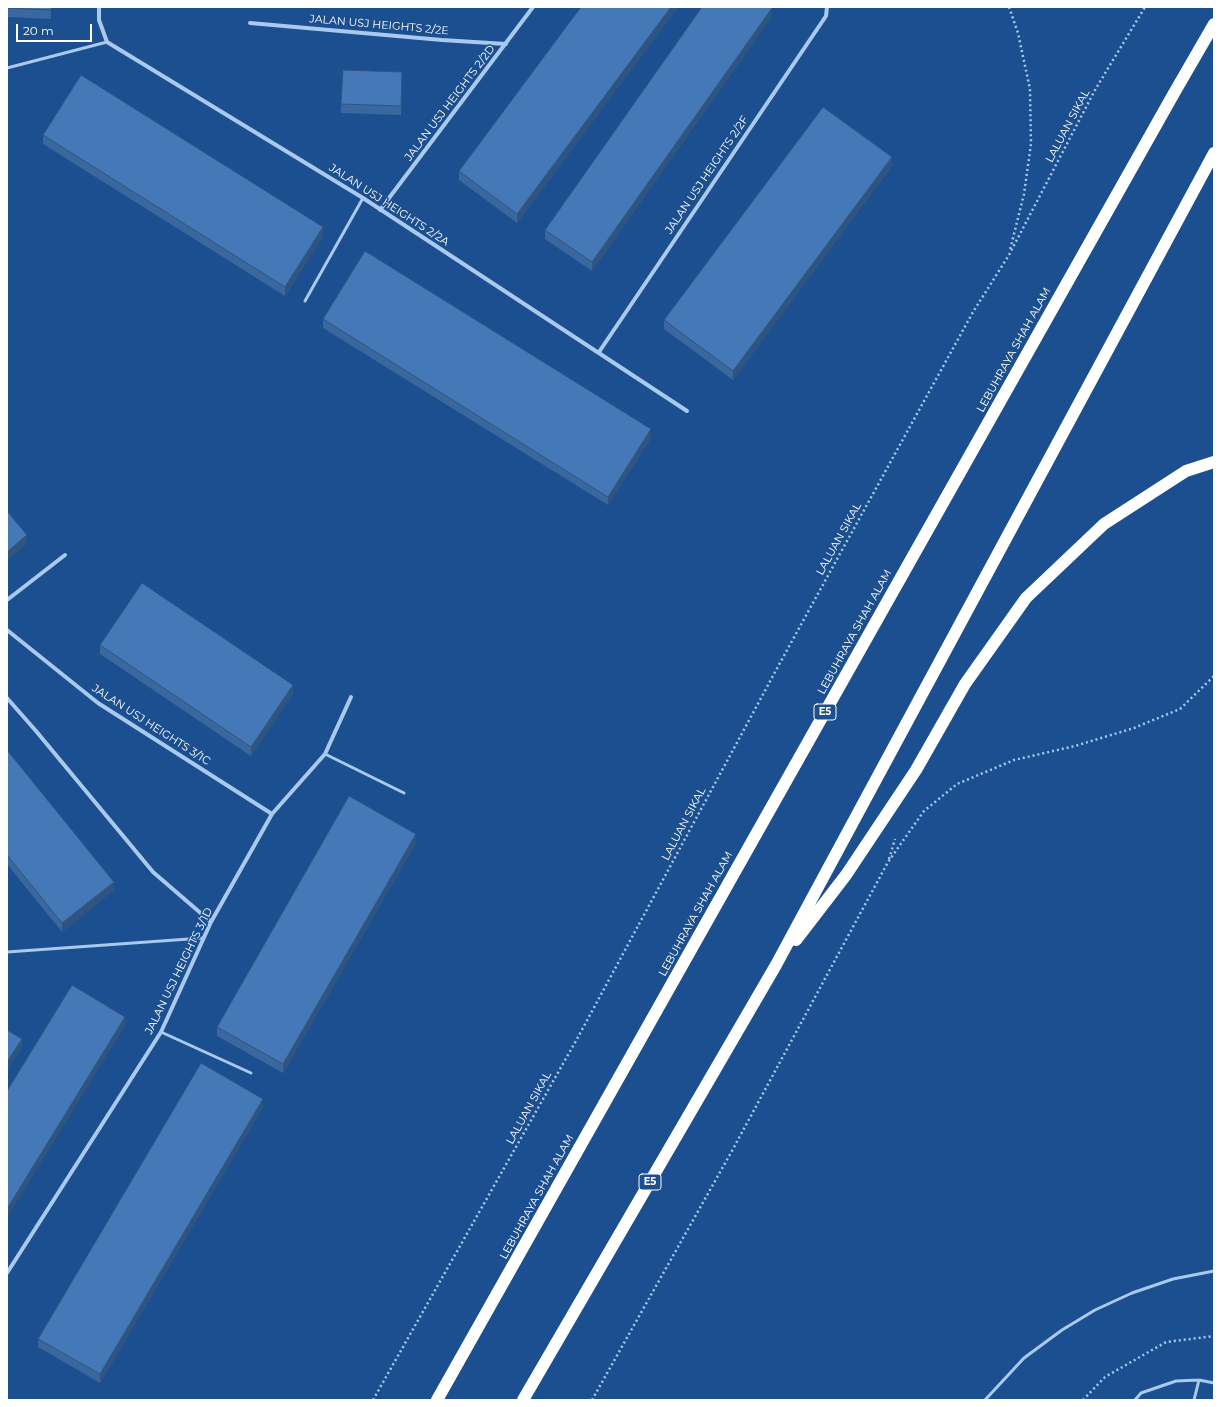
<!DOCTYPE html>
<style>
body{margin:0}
#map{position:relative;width:1221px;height:1407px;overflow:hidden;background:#1b4f8f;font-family:Montserrat,sans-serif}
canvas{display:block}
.frame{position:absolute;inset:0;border:8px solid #fff;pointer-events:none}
.scale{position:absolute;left:16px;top:24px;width:76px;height:18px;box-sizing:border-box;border:2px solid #fff;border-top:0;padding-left:5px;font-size:12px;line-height:14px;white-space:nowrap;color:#fff;-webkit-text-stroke:3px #1b4f8f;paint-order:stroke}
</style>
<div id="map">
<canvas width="1221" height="1407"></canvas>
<div class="frame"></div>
<div class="scale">20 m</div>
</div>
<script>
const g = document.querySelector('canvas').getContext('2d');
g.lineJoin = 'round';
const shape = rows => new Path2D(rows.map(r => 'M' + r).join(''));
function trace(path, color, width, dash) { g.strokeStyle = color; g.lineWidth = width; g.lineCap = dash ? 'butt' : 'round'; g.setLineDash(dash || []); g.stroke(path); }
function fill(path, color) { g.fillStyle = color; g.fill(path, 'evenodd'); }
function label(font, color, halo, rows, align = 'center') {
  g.font = font + ' Montserrat,sans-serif'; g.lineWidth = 3; g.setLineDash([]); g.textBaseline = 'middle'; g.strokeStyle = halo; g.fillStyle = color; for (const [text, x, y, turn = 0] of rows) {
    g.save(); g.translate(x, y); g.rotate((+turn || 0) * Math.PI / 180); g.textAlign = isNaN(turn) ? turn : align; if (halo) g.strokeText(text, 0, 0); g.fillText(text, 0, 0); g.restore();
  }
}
const path = shape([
 [1009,7,1018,33,1030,89,1031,144,1024,194,1010,250],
 [889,859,895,839],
 [373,1400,577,1039,781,661,973,312,1009,255,1095,90,1145,7],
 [592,1400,733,1149,888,862,924,811,957,784,1014,760,1075,746,1134,728,1180,709,1214,676],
 [1083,1400,1105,1377,1166,1342,1214,1336]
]);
const lane = shape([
 [7,68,107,42],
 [305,301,363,198],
 [325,754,404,793],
 [7,952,203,938],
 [161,1032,251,1073],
 [985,1400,1024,1358,1062,1330,1095,1310,1132,1293,1173,1279,1214,1271],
 [1135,1400,1141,1393,1176,1381,1199,1380,1214,1383],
 [1194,1400,1199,1380]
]);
const street = shape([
 [99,7,99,20,107,42,363,198,687,411],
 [250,23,442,40,506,44],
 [380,210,533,7],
 [599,352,826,16,827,7],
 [7,600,65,555],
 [7,630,98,703,272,814],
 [7,698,36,731,153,872,211,922],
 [7,1273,161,1032,211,922,272,814,325,754,351,697]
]);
const highway = shape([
 [796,940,846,875,916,770,965,684,1026,598,1104,524,1186,471,1214,462],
 [437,1400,1173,95,1214,24],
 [523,1400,776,965,1214,153]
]);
const wall = shape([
 [7,7,51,7,51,19,7,17],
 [581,7,678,7,517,223,459,180,459,171],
 [772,16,592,271,545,239,545,230],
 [402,81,401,115,341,113,341,104],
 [43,135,323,236,285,296,43,144],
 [892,166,733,380,664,329,664,320],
 [323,319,651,438,608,505,323,328],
 [100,645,293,694,251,756,100,654],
 [7,750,114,890,62,932,7,864],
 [416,843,283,1073,217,1036,217,1027],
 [263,1107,100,1383,38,1347,38,1339]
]);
const shadedWall = shape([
 [671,7,678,7,517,223,517,214],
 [772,8,772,16,592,271,592,262],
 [892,157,892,166,733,380,733,371],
 [323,227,323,236,285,296,285,287],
 [651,429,651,438,608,505,608,497],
 [27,535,27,544,7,561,7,552],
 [293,685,293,694,251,756,251,747],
 [416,834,416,843,283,1073,283,1064],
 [114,882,114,890,62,932,62,923],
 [125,1017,125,1026,7,1218,7,1209],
 [22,1039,22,1048,7,1071,7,1062],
 [263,1099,263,1107,100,1383,100,1374]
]);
const building = shape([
 [7,7,51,7,51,10,7,8,7,7],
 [581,7,671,7,517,214,459,171,581,7],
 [702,7,771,7,772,8,592,262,545,230,702,7],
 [343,70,402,72,401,106,341,104,343,70],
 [81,75,323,227,285,287,43,135,81,75],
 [823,107,892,157,733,371,664,320,823,107],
 [365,251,651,429,608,497,323,319,365,251],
 [7,511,27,535,7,552,7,511],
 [142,583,293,685,251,747,100,645,142,583],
 [7,750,114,882,62,923,7,855,7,750],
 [349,796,416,834,283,1064,217,1027,349,796],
 [72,985,125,1017,7,1209,7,1091,72,985],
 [7,1030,22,1039,7,1062,7,1030],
 [201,1063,263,1099,100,1374,38,1339,201,1063]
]);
const shields = [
 [825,712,22],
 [650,1182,22]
];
const shieldNames = [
 ["E5",825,712],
 ["E5",650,1182]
];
const streetNames = [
 ["JALAN USJ HEIGHTS 2/2E",379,25,5],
 ["JALAN USJ HEIGHTS 2/2D",450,103,-53],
 ["LALUAN SIKAL",1068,126,-62],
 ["JALAN USJ HEIGHTS 2/2F",707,175,-56],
 ["JALAN USJ HEIGHTS 2/2A",389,205,33],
 ["LEBUHRAYA SHAH ALAM",1014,350,-61],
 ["LALUAN SIKAL",839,539,-61],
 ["LEBUHRAYA SHAH ALAM",855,632,-61],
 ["JALAN USJ HEIGHTS 3/1C",151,725,33],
 ["LALUAN SIKAL",684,824,-62],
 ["LEBUHRAYA SHAH ALAM",696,914,-61],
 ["JALAN USJ HEIGHTS 3/1D",179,971,-64],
 ["LALUAN SIKAL",529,1108,-61],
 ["LEBUHRAYA SHAH ALAM",537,1197,-61]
];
trace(path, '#a9c9ee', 2.5, [2, 3]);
trace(lane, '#a9c9ee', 3);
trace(street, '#a9c9ee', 4);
trace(highway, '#fff', 12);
fill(wall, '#3a679d');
fill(shadedWall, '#305480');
fill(building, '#4478b7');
trace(building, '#305480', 1);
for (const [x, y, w] of shields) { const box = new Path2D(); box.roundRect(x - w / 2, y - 8, w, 16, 3); g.fillStyle = '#1b4f8f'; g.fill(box); trace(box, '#fff', 1); }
label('bold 10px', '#fff', null, shieldNames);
label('11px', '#fff', '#1b4f8f', streetNames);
</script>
